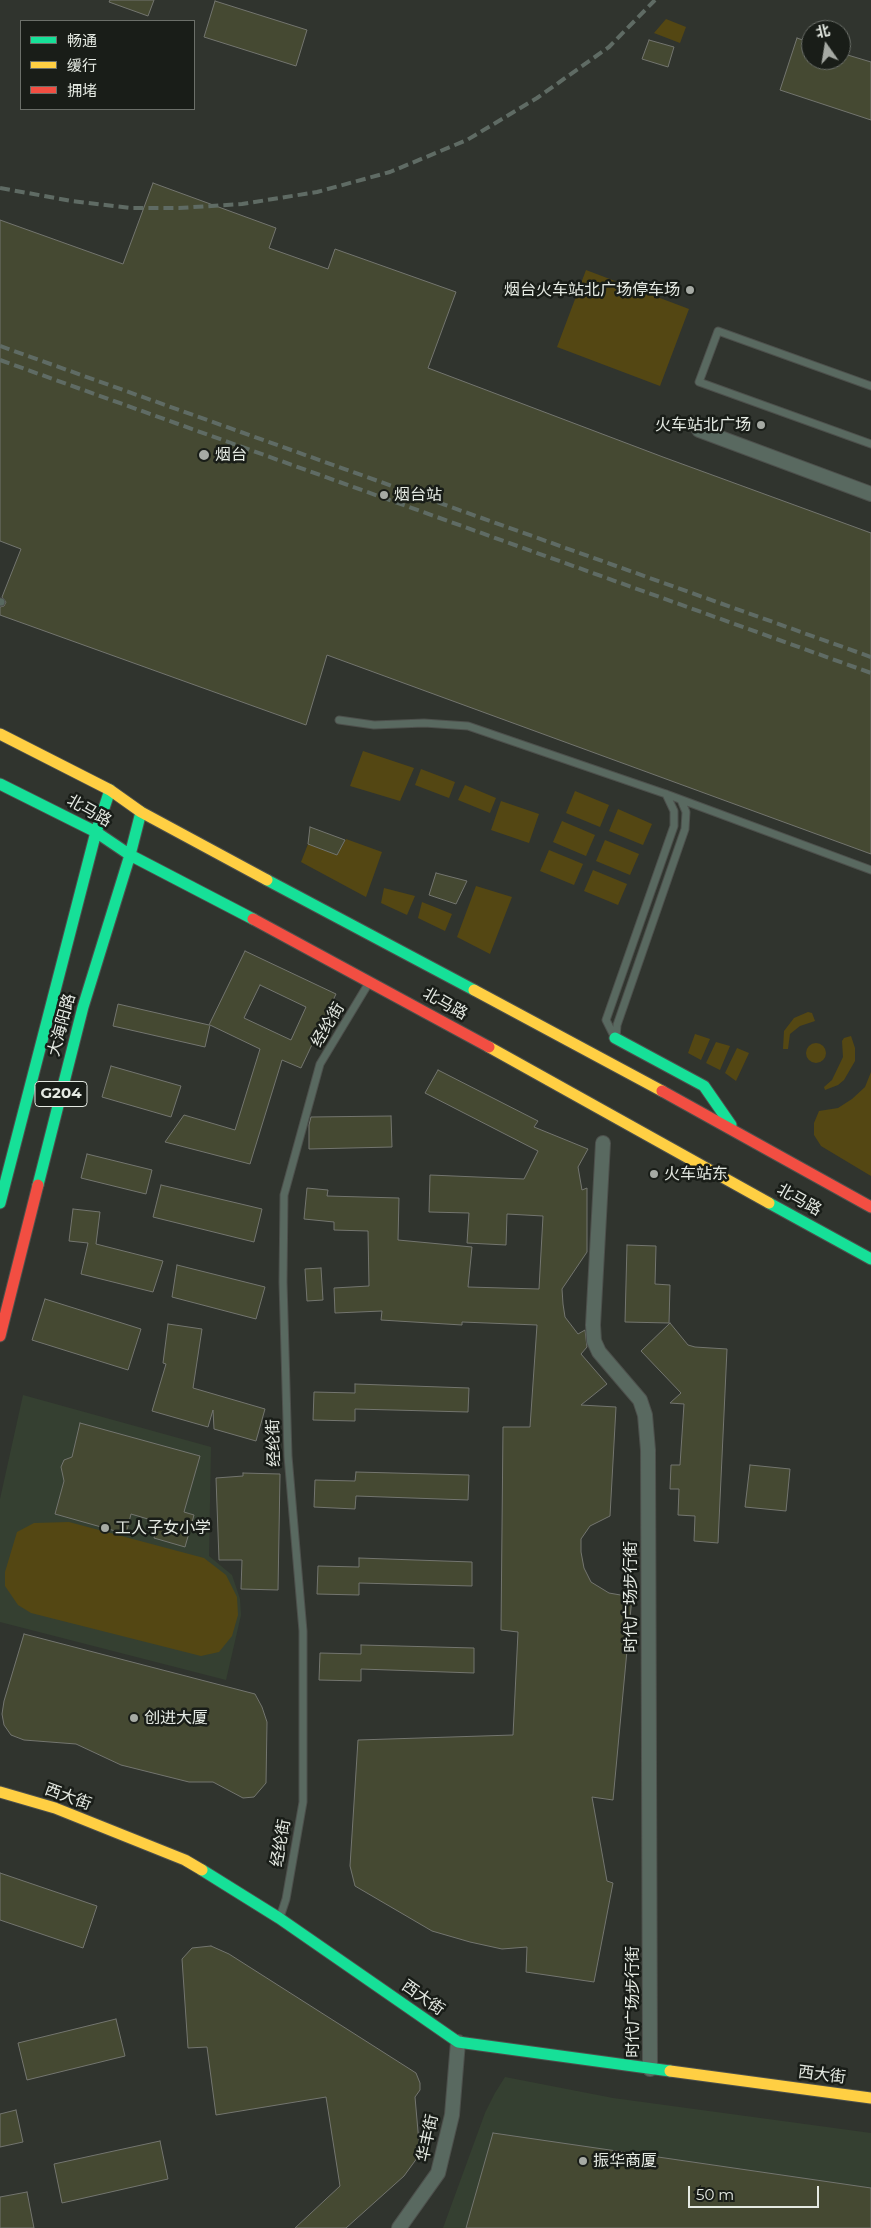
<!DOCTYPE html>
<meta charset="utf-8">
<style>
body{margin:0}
#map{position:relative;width:871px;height:2228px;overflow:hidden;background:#30342e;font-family:Montserrat,"Noto Sans SC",sans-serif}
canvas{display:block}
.legend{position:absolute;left:20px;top:20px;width:175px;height:90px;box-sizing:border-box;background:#191d18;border:1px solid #6b6f69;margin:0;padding:6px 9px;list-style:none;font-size:15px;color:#e5eae3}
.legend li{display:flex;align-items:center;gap:10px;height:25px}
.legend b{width:25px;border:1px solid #6b6f69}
.north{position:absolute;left:801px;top:20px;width:50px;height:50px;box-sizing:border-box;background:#191d18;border:1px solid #6b6f69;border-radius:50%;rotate:347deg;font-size:14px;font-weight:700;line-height:20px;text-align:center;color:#e5eae3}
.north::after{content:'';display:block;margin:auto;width:18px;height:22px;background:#a6aaa4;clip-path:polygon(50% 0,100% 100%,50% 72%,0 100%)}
.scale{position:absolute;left:688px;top:2186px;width:131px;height:22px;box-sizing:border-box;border:2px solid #e5eae3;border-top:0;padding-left:6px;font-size:15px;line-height:18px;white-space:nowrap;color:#e5eae3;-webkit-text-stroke:4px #191d18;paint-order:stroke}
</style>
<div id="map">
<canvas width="871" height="2228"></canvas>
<ul class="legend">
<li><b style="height:6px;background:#16e098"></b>畅通</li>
<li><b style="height:6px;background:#ffcf43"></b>缓行</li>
<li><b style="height:6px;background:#f24e42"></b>拥堵</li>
</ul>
<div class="north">北</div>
<div class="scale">50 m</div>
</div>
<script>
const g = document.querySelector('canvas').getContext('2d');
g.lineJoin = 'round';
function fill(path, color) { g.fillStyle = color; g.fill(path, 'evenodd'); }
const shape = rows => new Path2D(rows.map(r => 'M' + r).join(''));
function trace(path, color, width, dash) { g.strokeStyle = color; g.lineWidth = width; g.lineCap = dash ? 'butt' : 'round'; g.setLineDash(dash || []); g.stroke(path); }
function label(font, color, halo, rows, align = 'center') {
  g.font = font + ' Montserrat,"Noto Sans SC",sans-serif'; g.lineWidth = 5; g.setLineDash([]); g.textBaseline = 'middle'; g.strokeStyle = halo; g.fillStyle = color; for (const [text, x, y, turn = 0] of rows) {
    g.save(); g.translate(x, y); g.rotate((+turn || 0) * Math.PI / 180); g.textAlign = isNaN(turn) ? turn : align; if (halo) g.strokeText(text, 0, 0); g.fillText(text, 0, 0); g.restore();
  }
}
const built = shape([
 [23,1395,211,1447,209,1556,232,1575,240,1599,241,1615,226,1680,0,1622,0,1499],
 [505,2077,613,2098,871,2133,871,2228,443,2228,485,2113,495,2093]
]);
const green = shape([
 [666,19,686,27,680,43,654,33],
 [586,270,689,309,660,386,557,347],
 [363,751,414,768,400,801,350,786],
 [421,769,455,782,449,798,415,785],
 [465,785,496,798,490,813,458,800],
 [575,791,609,805,600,827,566,813],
 [501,801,539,814,529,843,491,830],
 [618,809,652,824,643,845,609,831],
 [562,821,595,835,586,856,553,842],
 [346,839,382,852,366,897,301,862,308,844,337,855],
 [605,840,639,854,630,875,596,861],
 [549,850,583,864,574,885,540,871],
 [593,870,627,884,618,905,584,891],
 [476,886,512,897,490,954,457,937],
 [384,888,415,896,407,915,381,903],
 [422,902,452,914,445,931,418,918],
 [808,1012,812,1013,815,1021,800,1026,790,1034,788,1049,783,1049,784,1031,794,1018],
 [695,1034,710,1039,701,1060,688,1053],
 [851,1036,855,1048,855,1061,844,1080,838,1085,825,1090,824,1087,832,1080,843,1057,842,1041,844,1038],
 [716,1042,730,1046,720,1070,706,1063],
 '806 1053a10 10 0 1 1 20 0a10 10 0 1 1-20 0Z',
 [737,1048,749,1053,736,1081,725,1073],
 [871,1072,871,1176,821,1146,814,1135,814,1123,819,1111,838,1108,852,1099,865,1087],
 [69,1522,204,1558,226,1575,237,1597,238,1615,232,1636,219,1652,201,1656,31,1613,18,1605,5,1586,5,1572,17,1532,34,1523]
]);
const building = shape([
 [110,0,154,0,148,16,109,2,110,0],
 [215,1,307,30,296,66,204,37,215,1],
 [797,38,811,43,811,60,841,60,841,53,871,62,871,120,780,90,797,38],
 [649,40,674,47,668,67,642,59,649,40],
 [153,183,276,228,269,248,328,269,335,249,456,292,428,368,663,457,871,533,871,854,327,655,306,725,0,615,0,607,4,606,6,602,2,597,21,549,0,541,0,220,123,264,153,183],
 [310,827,345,840,337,855,308,844,310,827],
 [436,873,467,881,456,904,429,895,436,873],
 [245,951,336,994,301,1068,282,1060,250,1164,165,1142,184,1115,235,1130,260,1049,210,1025,205,1047,113,1026,118,1004,209,1025,245,951],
 [260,985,306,1007,291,1040,244,1018,260,985],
 [111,1066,181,1086,171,1117,102,1097,111,1066],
 [438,1070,538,1121,534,1127,588,1149,578,1167,582,1190,587,1188,587,1252,562,1289,563,1304,565,1317,578,1334,585,1330,587,1347,581,1354,607,1384,581,1405,616,1407,610,1516,590,1526,581,1539,581,1552,584,1568,591,1582,609,1593,632,1597,613,1800,592,1797,607,1881,613,1883,594,1982,526,1972,527,1947,502,1949,470,1942,432,1931,355,1886,350,1866,358,1740,513,1735,518,1632,501,1630,503,1427,530,1427,537,1325,462,1322,462,1325,381,1320,382,1311,335,1313,334,1288,369,1286,368,1231,334,1230,334,1222,304,1219,307,1188,328,1190,327,1196,399,1198,398,1240,472,1247,468,1287,539,1289,543,1216,507,1214,506,1245,467,1243,469,1213,429,1212,430,1175,524,1179,538,1151,425,1093,438,1070],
 [391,1116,392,1147,309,1149,309,1125,311,1117,391,1116],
 [87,1154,152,1170,146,1194,81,1178,87,1154],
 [161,1185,262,1209,254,1242,153,1217,161,1185],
 [73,1209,100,1212,96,1244,163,1261,153,1292,81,1274,88,1243,69,1241,73,1209],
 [627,1245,656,1246,655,1284,670,1285,669,1323,625,1322,627,1245],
 [177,1265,265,1287,256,1319,172,1297,177,1265],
 [321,1268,323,1300,307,1301,305,1269,321,1268],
 [45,1299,141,1329,128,1370,32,1340,45,1299],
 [670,1323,688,1345,695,1347,727,1349,718,1543,694,1541,695,1516,678,1515,679,1489,670,1489,671,1465,680,1465,684,1404,670,1403,681,1393,641,1351,670,1323],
 [168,1324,202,1329,193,1388,265,1409,256,1441,214,1429,213,1410,208,1427,152,1411,166,1364,163,1363,168,1324],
 [355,1384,469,1388,468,1412,355,1409,355,1421,313,1420,314,1392,355,1393,355,1384],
 [80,1423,200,1456,184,1512,194,1515,185,1547,154,1538,158,1522,131,1514,126,1534,55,1514,64,1481,61,1467,64,1460,72,1457,80,1423],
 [750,1465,790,1469,786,1511,745,1507,750,1465],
 [356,1472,469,1475,468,1500,356,1496,355,1509,314,1507,315,1480,355,1481,356,1472],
 [243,1473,280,1474,278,1590,241,1589,242,1560,219,1560,216,1478,243,1476,243,1473],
 [359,1558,472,1562,472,1586,359,1583,359,1595,317,1594,318,1566,359,1567,359,1558],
 [24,1634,255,1694,262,1707,267,1722,266,1783,254,1797,243,1798,213,1782,189,1782,121,1765,76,1744,24,1740,11,1735,4,1725,2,1714,4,1701,24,1634],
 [361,1645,474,1648,474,1673,361,1669,361,1681,319,1680,320,1653,361,1654,361,1645],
 [0,1873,97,1906,83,1948,0,1920,0,1873],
 [211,1946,229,1954,416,2073,420,2083,420,2090,415,2097,420,2154,404,2176,346,2228,295,2228,340,2186,326,2097,216,2115,207,2047,188,2048,182,1959,192,1948,211,1946],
 [116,2019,125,2056,27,2080,18,2043,116,2019],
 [16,2110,23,2142,0,2147,0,2114,16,2110],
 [493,2133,871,2188,871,2228,466,2228,493,2133],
 [160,2141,168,2179,62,2203,54,2164,160,2141],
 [27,2192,34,2228,0,2228,0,2197,27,2192]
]);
const lane = shape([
 [871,386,718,331,699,382,871,444],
 [0,602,1,602],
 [339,720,374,725,424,723,468,726,666,794,871,870],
 [615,1038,606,1020,674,826,674,811,666,794],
 [616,1038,617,1025,685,829,686,812,681,800],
 [280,1917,286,1899,303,1802,303,1631,288,1456,283,1282,284,1195,320,1064,370,981]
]);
const street = shape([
 [699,430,871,494],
 [603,1143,593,1325,594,1341,599,1352,640,1400,645,1415,648,1450,650,2069],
 [399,2228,438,2173,452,2115,458,2042]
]);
const fast = shape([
 [0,784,96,832,130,855,253,919],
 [267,880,474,990],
 [615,1038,704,1086,731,1125],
 [38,1185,83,1007,130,855,141,812],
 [0,1203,96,832,110,790],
 [769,1203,871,1259],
 [202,1870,279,1918,458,2042,670,2071]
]);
const slow = shape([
 [0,734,110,790,141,812,267,880],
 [474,990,662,1091],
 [489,1047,769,1203],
 [0,1792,55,1808,185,1860,202,1870],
 [670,2071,871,2098]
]);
const jam = shape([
 [253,919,489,1047],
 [662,1091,871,1207],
 [0,1336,38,1185]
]);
const rail = shape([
 [0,188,72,201,131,208,179,208,242,204,317,192,390,172,467,140,537,98,609,47,655,0],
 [0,346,871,657],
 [0,360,871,673]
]);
const markers = [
 [690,290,5,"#a6aaa4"],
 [761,425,5,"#a6aaa4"],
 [204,455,6,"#a6aaa4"],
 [384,495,5,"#a6aaa4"],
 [654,1174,5,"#a6aaa4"],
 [105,1528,5,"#a6aaa4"],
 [134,1718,5,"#a6aaa4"],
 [583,2161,5,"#a6aaa4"]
];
const shields = [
 [61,1094,52]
];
const shieldNames = [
 ["G204",61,1094]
];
const poiNames = [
 ["烟台火车站北广场停车场",680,290,"right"],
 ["火车站北广场",751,425,"right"],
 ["烟台",215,455],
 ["烟台站",394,495],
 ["火车站东",664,1174],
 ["工人子女小学",115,1528],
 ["创进大厦",144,1718],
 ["振华商厦",593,2161]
];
const streetNames = [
 ["北马路",89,811,29],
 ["北马路",445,1004,29],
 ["大海阳路",62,1025,-75],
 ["经纶街",328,1025,-59],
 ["北马路",799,1200,29],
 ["经纶街",274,1443,-92],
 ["时代广场步行街",631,1597,-90],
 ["西大街",68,1797,20],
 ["经纶街",281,1843,-80],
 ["西大街",423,1998,35],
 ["时代广场步行街",633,2002,-90],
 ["西大街",822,2075,7],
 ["华丰街",428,2138,-78]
];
fill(built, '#354031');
fill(green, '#544713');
fill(building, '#454932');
trace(building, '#73756f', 1);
trace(lane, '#4d504c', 9);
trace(street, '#4d504c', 16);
trace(fast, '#4d504c', 13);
trace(slow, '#4d504c', 13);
trace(jam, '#4d504c', 13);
trace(lane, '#596960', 7);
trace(street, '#596960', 14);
trace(fast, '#16e098', 11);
trace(slow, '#ffcf43', 11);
trace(jam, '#f24e42', 11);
trace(rail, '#5f6b64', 4, [10, 5]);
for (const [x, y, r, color] of markers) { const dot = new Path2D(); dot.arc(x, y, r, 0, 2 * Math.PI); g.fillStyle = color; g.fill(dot); trace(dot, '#191d18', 2); }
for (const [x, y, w] of shields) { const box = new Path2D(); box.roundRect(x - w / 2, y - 12.5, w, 25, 4); g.fillStyle = '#191d18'; g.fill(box); trace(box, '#e5eae3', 1); }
label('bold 15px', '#e5eae3', null, shieldNames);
label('16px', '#e5eae3', '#191d18', poiNames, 'left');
label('16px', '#e5eae3', '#191d18', streetNames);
</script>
